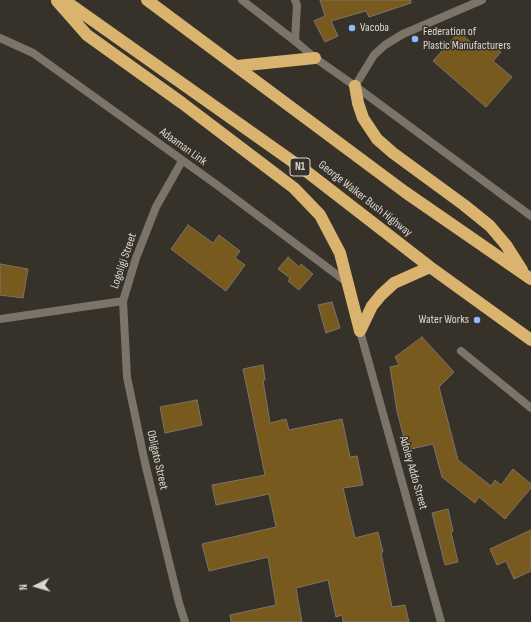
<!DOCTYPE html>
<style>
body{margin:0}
#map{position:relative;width:531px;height:622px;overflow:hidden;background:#373229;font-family:"Sofia Sans Condensed",sans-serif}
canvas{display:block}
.north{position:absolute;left:16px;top:566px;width:40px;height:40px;-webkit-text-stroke:3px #373229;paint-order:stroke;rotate:265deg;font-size:11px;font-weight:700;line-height:16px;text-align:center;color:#dbd8d2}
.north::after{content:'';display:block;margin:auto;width:14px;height:18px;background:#dbd8d2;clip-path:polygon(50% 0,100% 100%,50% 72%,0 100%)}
</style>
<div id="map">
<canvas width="531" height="622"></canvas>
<div class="north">N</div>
</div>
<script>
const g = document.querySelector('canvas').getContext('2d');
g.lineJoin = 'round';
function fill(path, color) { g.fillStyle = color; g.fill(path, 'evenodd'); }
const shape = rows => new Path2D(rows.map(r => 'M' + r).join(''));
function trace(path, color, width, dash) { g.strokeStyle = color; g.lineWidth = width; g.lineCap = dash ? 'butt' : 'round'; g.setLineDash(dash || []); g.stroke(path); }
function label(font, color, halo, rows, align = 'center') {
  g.font = font + ' "Sofia Sans Condensed",sans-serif'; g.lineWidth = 3; g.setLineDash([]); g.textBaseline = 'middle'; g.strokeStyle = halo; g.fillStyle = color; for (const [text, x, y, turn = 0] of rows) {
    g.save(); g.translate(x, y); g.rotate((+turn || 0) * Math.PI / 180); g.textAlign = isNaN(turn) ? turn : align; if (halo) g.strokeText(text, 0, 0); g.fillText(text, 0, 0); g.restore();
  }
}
const building = shape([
 [320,0,411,0,411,3,369,17,366,11,331,21,338,36,325,42,314,21,325,16,320,0],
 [459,32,481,51,489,42,501,52,493,61,512,77,486,107,433,61,459,32],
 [188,225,213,243,219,235,240,251,235,258,245,265,226,291,171,249,188,225],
 [288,257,299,267,301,264,313,274,299,290,288,281,290,278,278,269,288,257],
 [0,264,28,269,23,298,0,295,0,264],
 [332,302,340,328,326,333,318,305,332,302],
 [422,337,454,372,439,387,458,460,491,486,495,480,501,485,513,469,531,484,531,488,505,519,479,497,475,503,442,477,433,444,407,450,397,411,390,367,399,365,395,357,422,337],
 [263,365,265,380,263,380,270,423,286,419,289,430,342,419,350,457,357,456,363,485,343,488,355,538,378,532,383,552,381,553,392,607,405,605,409,622,343,622,342,615,336,617,328,580,296,588,302,622,231,622,230,615,276,605,268,557,209,571,202,544,276,527,269,494,216,505,212,485,265,475,243,369,263,365],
 [197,400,202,425,165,433,160,407,197,400],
 [448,509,453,531,451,532,458,562,445,565,432,513,448,509],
 [531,530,531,571,514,579,506,561,497,565,490,549,531,530]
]);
const street = shape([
 [242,0,295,41,315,58,355,86,531,216],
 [0,38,33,53,217,185,348,283],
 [295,41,297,5,295,0],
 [355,86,374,55,385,45,403,34,482,0],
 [123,301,127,377,145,463,179,603,185,622],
 [0,319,123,301,136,258,156,207,182,161],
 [360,331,441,622],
 [461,351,531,408]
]);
const highway = shape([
 [64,0,306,171,430,267,531,340],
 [147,0,405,192,531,279],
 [57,1,87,35,182,103,294,188,320,215,340,253,360,331],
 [237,66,315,58],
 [355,86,358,103,363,118,377,139,393,153,464,205,490,226,506,245,522,270],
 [360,331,372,306,381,295,394,283,430,267]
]);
const markers = [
 [352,28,4,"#8fb8fd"],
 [415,39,4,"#8fb8fd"],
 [477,320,4,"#8fb8fd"]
];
const shields = [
 [300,167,20]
];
const shieldNames = [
 ["N1",300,167]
];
const poiNames = [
 ["Vacoba",360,28],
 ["Federation of",423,32],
 ["Plastic Manufacturers",423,46],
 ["Water Works",469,320,"right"]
];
const streetNames = [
 ["Adaaman Link",183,147,36],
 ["George Walker Bush Highway",365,199,38],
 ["Logoligi Street",124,261,-71],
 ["Obligato Street",157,460,77],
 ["Adoley Addo Street",413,473,74]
];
fill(building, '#78591e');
trace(building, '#7b746a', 1);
trace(street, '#7a7469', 8);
trace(highway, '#dab36e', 12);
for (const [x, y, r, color] of markers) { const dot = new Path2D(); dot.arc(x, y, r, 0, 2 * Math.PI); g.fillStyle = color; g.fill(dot); trace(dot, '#373229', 1.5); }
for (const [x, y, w] of shields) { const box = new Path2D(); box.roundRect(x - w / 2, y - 9, w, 18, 3); g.fillStyle = '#373229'; g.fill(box); trace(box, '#dbd8d2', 1); }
label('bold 11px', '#dbd8d2', null, shieldNames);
label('12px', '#dbd8d2', '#373229', poiNames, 'left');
label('12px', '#dbd8d2', '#373229', streetNames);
</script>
